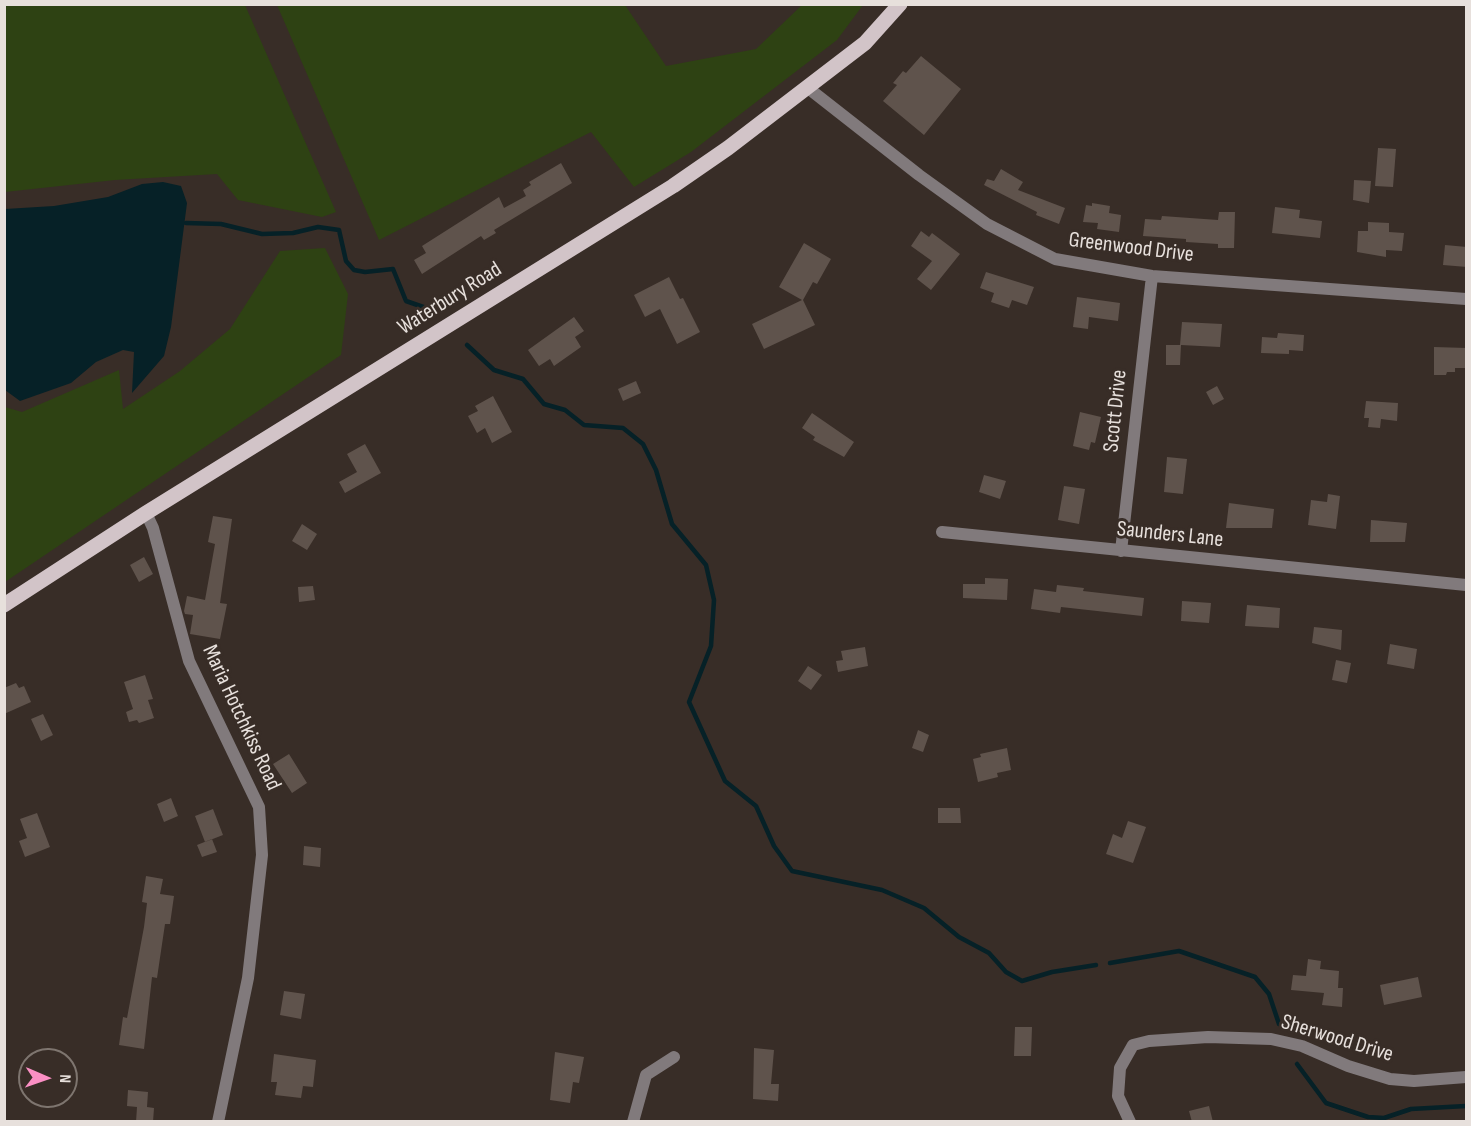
<!DOCTYPE html>
<style>
body{margin:0}
#map{position:relative;width:1471px;height:1126px;overflow:hidden;background:#382d27;font-family:"Sofia Sans Condensed",sans-serif}
canvas{display:block}
.frame{position:absolute;inset:0;border:6px solid #e7e0dc;pointer-events:none}
.north{position:absolute;left:18px;top:1048px;width:60px;height:60px;box-sizing:border-box;background:#382d27;border:2px solid #7e756f;border-radius:50%;rotate:92deg;font-size:16px;font-weight:700;line-height:24px;text-align:center;color:#e7e0dc}
.north::after{content:'';display:block;margin:auto;width:21px;height:27px;background:#fb8fc4;clip-path:polygon(50% 0,100% 100%,50% 72%,0 100%)}
</style>
<div id="map">
<canvas width="1471" height="1126"></canvas>
<div class="frame"></div>
<div class="north">N</div>
</div>
<script>
const g = document.querySelector('canvas').getContext('2d');
g.lineJoin = 'round';
function fill(path, color) { g.fillStyle = color; g.fill(path, 'evenodd'); }
const shape = rows => new Path2D(rows.map(r => 'M' + r).join(''));
function trace(path, color, width, dash) { g.strokeStyle = color; g.lineWidth = width; g.lineCap = dash ? 'butt' : 'round'; g.setLineDash(dash || []); g.stroke(path); }
function label(font, color, halo, rows, align = 'center') {
  g.font = font + ' "Sofia Sans Condensed",sans-serif'; g.lineWidth = 6; g.setLineDash([]); g.textBaseline = 'middle'; g.strokeStyle = halo; g.fillStyle = color; for (const [text, x, y, turn = 0] of rows) {
    g.save(); g.translate(x, y); g.rotate((+turn || 0) * Math.PI / 180); g.textAlign = isNaN(turn) ? turn : align; if (halo) g.strokeText(text, 0, 0); g.fillText(text, 0, 0); g.restore();
  }
}
const green = shape([
 [4,5,245,5,336,212,322,217,238,200,217,174,115,180,5,192],
 [277,5,625,5,666,66,756,49,802,5,863,5,837,40,691,152,634,187,591,132,379,240],
 [325,248,348,294,341,355,5,582,5,407,22,412,119,370,123,409,180,371,230,329,280,251]
]);
const water = shape([
 [163,182,181,186,187,203,171,327,164,356,132,393,134,352,123,350,96,362,71,383,20,401,5,390,5,209,54,206,108,197,142,184]
]);
const stream = shape([
 [186,223,221,224,262,234,293,233,318,227,339,230,346,261,354,270,365,272,393,269,406,301,429,309],
 [467,345,494,370,523,379,544,404,565,410,584,425,623,428,643,444,656,470,672,524,706,565,714,600,711,646,689,702,725,781,756,806,774,846,792,871,882,890,924,908,959,937,989,953,1006,972,1022,981,1052,972,1096,965],
 [1110,963,1179,951,1255,977,1269,994,1279,1024],
 [1297,1064,1326,1103,1368,1117,1384,1118,1411,1109,1466,1106]
]);
const building = shape([
 [921,56,961,89,924,135,883,101,897,85,893,83,903,71,906,73],
 [1378,148,1396,149,1393,187,1375,186],
 [561,163,572,183,494,230,496,233,484,240,481,236,422,274,414,260,426,253,422,246,499,197,504,208,526,196,523,190,531,185,529,182],
 [1001,169,1023,182,1018,190,1065,208,1059,224,1036,215,1037,212,984,185,987,179,994,181],
 [1354,180,1371,181,1369,203,1353,200],
 [1092,203,1110,206,1109,213,1121,215,1119,232,1097,229,1098,223,1083,222,1086,205,1092,206],
 [1275,207,1300,210,1299,218,1322,221,1320,238,1272,233],
 [1219,212,1235,212,1234,248,1218,248,1218,244,1186,242,1186,239,1143,236,1145,219,1161,220,1162,216,1218,220],
 [1368,222,1389,223,1389,232,1404,233,1402,251,1386,250,1386,257,1357,252,1358,231,1368,231],
 [921,231,929,237,932,233,960,254,931,290,917,279,932,261,911,246],
 [804,243,831,259,817,284,813,282,803,300,815,325,764,349,752,324,802,300,779,287],
 [1445,245,1467,247,1467,267,1443,265],
 [986,272,1034,287,1027,305,1012,300,1009,308,991,302,994,293,980,288],
 [669,277,680,299,683,298,700,332,677,344,660,309,645,317,634,295],
 [1077,297,1120,303,1118,321,1089,317,1088,329,1073,327],
 [574,317,584,331,575,337,581,347,554,366,550,359,539,366,528,350],
 [1182,322,1222,324,1220,347,1181,345,1180,365,1166,365,1166,345,1180,345],
 [1278,333,1304,335,1303,351,1289,350,1289,354,1261,353,1262,337,1277,338],
 [1434,347,1467,348,1467,368,1455,368,1455,372,1447,372,1446,375,1434,375],
 [636,381,641,393,623,401,618,389],
 [1217,386,1224,399,1213,405,1206,392],
 [493,396,512,432,492,443,485,428,477,433,468,416,478,411,475,406],
 [1366,401,1398,403,1397,421,1381,419,1380,428,1368,427,1369,418,1364,418],
 [1080,412,1101,417,1095,443,1091,442,1089,450,1073,446],
 [812,413,854,442,844,457,813,440,815,437,802,428],
 [365,444,381,473,345,493,339,482,357,472,347,454],
 [1167,457,1187,459,1183,494,1164,492],
 [984,475,1006,481,1000,499,979,492],
 [1064,486,1085,489,1079,524,1058,520],
 [1328,494,1340,496,1336,529,1308,525,1311,500,1327,502],
 [1229,503,1274,509,1272,528,1226,528],
 [213,516,232,519,220,603,227,604,220,639,190,634,193,615,185,614,184,611,187,596,205,600,215,544,208,542],
 [1371,520,1407,523,1405,542,1370,542],
 [302,524,317,534,307,550,292,541],
 [144,557,153,574,139,582,130,565],
 [985,578,1008,579,1007,600,963,598,963,584,985,584],
 [1057,585,1084,588,1083,591,1144,598,1142,616,1061,607,1060,613,1031,609,1034,589,1056,592],
 [313,586,315,600,299,602,298,587],
 [1182,601,1211,603,1209,623,1181,621],
 [1247,605,1280,608,1279,628,1245,626],
 [1314,627,1342,630,1341,650,1312,643],
 [1390,644,1417,649,1414,669,1387,664],
 [865,647,868,666,838,672,836,661,843,660,841,651],
 [1336,660,1351,663,1347,683,1332,680],
 [808,666,822,675,811,690,798,681],
 [145,675,153,699,148,700,154,718,139,723,137,720,129,722,126,712,133,709,124,682],
 [16,683,19,688,24,686,31,702,4,714,4,688],
 [43,714,53,735,41,741,31,719],
 [918,730,929,735,923,752,912,748],
 [1007,748,1011,770,997,773,998,777,978,782,973,759,981,757,980,754],
 [289,754,307,783,292,793,273,764],
 [171,798,178,816,164,822,157,804],
 [938,808,960,808,961,823,938,823],
 [213,809,223,835,205,842,195,816],
 [37,813,50,847,25,857,19,841,27,838,20,819],
 [1128,821,1146,827,1133,863,1106,854,1113,834,1122,838],
 [212,839,217,852,202,857,197,845],
 [304,846,321,848,320,867,303,865],
 [146,876,163,879,160,894,174,896,170,924,165,924,157,978,152,977,144,1049,119,1045,123,1017,127,1018,144,927,147,903,142,902],
 [1308,959,1321,961,1320,969,1339,971,1338,988,1343,988,1342,1007,1322,1005,1324,993,1291,990,1293,975,1306,976],
 [1418,977,1422,997,1384,1005,1380,985],
 [284,991,305,994,301,1019,280,1015],
 [1015,1027,1032,1027,1031,1056,1014,1056],
 [754,1048,774,1050,771,1084,779,1084,778,1101,753,1099],
 [555,1052,584,1057,579,1083,573,1082,570,1103,550,1100],
 [274,1054,316,1060,313,1087,303,1086,301,1098,275,1095,277,1082,271,1082],
 [128,1090,148,1092,147,1107,154,1108,153,1122,136,1122,137,1107,127,1106],
 [1209,1106,1213,1122,1192,1122,1189,1111]
]);
const street = shape([
 [808,88,919,175,987,224,1055,259,1152,276,1466,299],
 [146,513,153,528,189,661,259,807,262,855,248,978,218,1122],
 [942,532,1466,585],
 [1121,551,1152,276],
 [633,1122,646,1075,674,1057],
 [1130,1122,1118,1096,1120,1068,1133,1045,1149,1041,1208,1037,1271,1039,1302,1046,1348,1066,1390,1079,1414,1081,1466,1077]
]);
const primary = shape([
 [4,605,146,513,673,186,728,148,865,43,900,4]
]);
const streetNames = [
 ["Greenwood Drive",1131,248,7],
 ["Waterbury Road",450,299,-32],
 ["Scott Drive",1116,411,-84],
 ["Saunders Lane",1170,535,6],
 ["Maria Hotchkiss Road",241,718,65],
 ["Sherwood Drive",1337,1039,17]
];
fill(green, '#2e4213');
fill(water, '#062127');
trace(stream, '#062127', 4.5);
fill(building, '#5f534c');
trace(street, '#817a7c', 12);
trace(primary, '#d2c4c8', 15);
label('22px', '#e7e0dc', '#382d27', streetNames);
</script>
